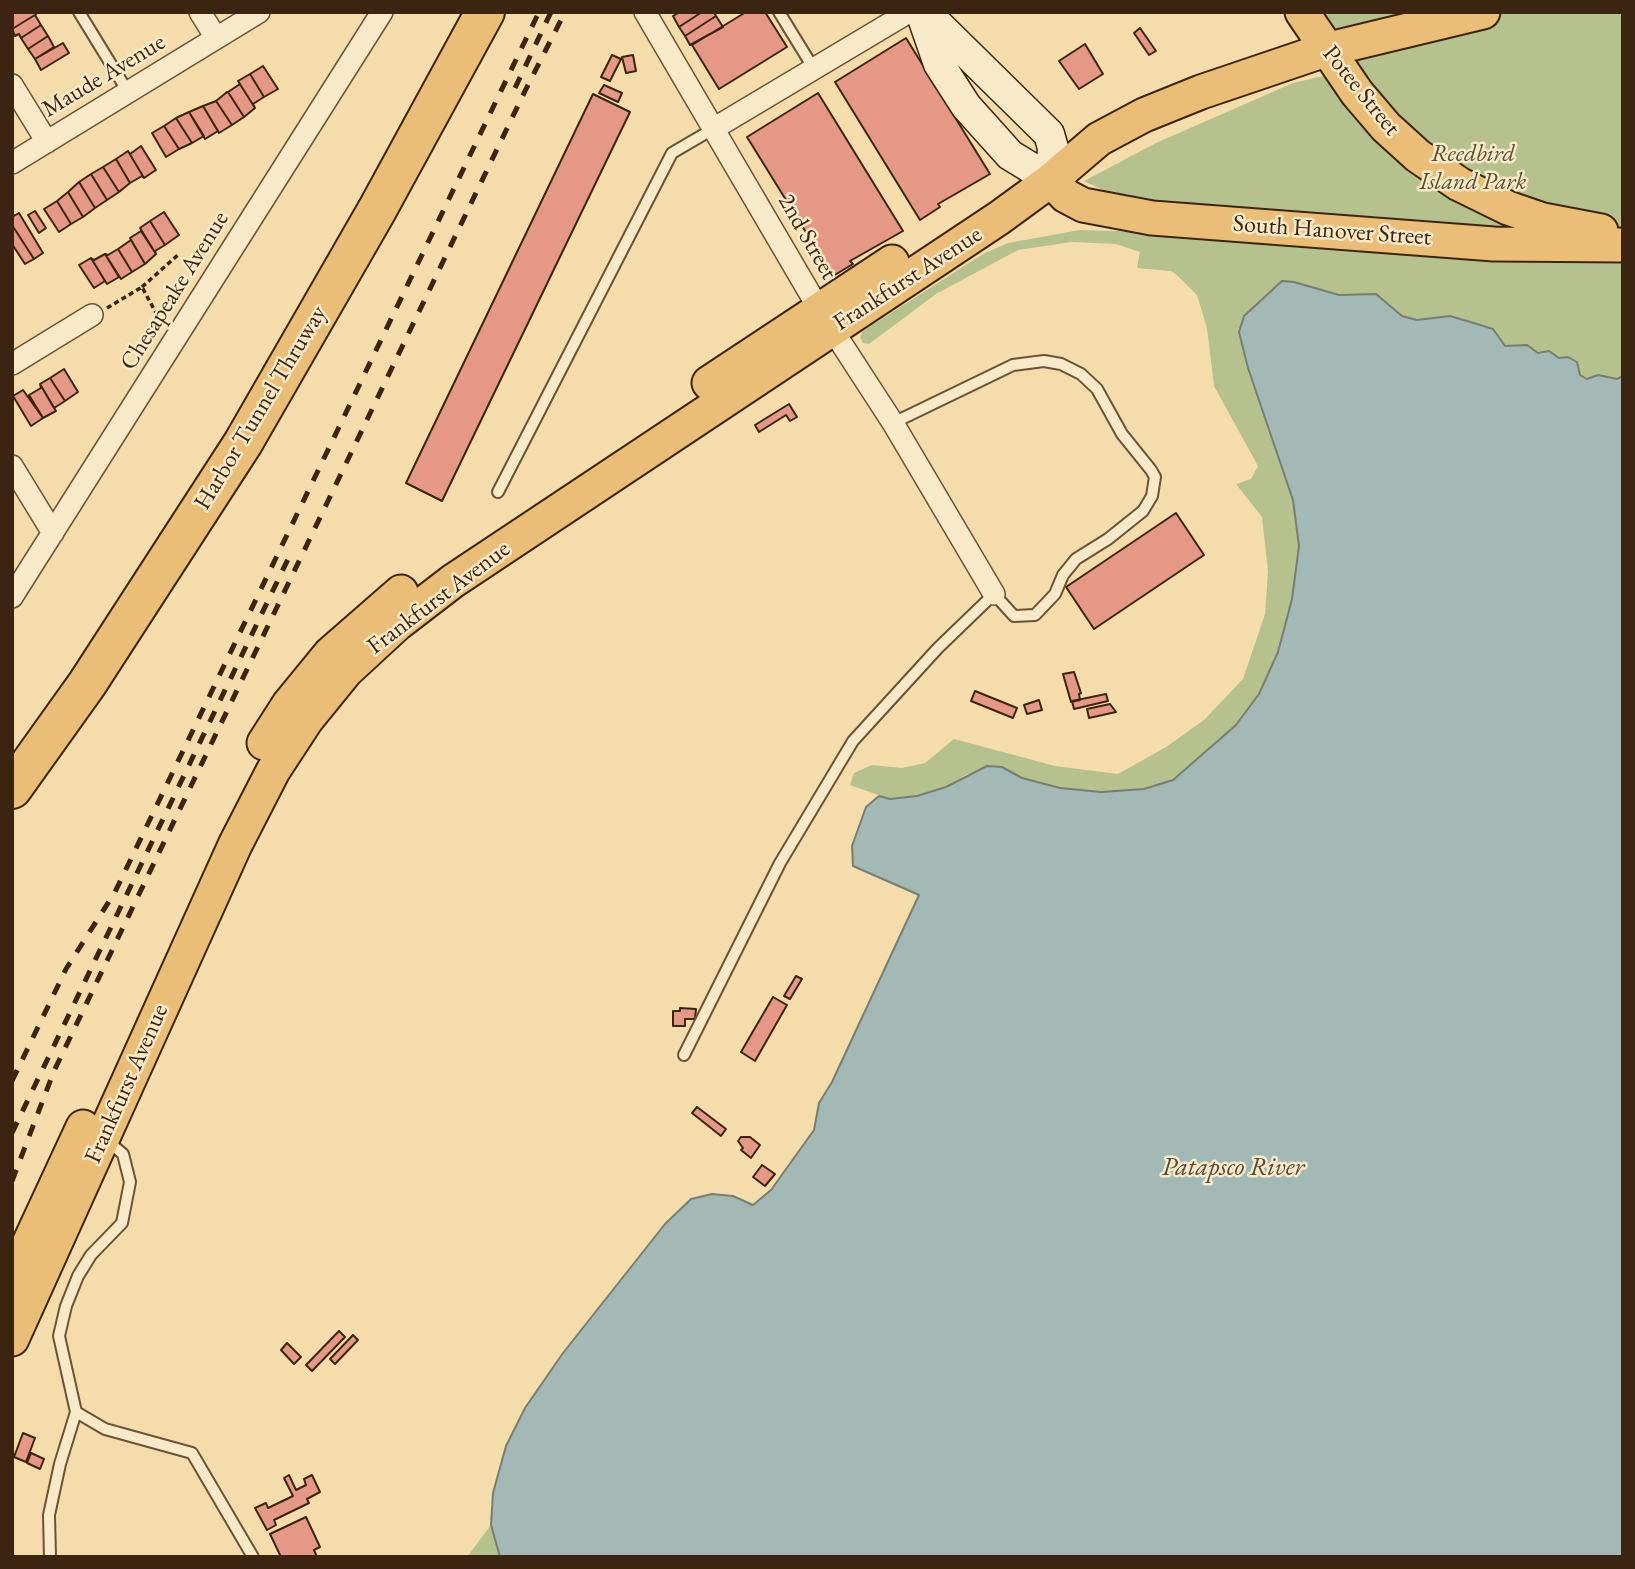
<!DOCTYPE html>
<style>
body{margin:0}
#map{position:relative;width:1635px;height:1569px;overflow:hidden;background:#f5ddab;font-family:"EB Garamond",serif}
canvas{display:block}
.frame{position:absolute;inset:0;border:14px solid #3c2510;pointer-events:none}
</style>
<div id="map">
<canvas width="1635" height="1569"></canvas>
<div class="frame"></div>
</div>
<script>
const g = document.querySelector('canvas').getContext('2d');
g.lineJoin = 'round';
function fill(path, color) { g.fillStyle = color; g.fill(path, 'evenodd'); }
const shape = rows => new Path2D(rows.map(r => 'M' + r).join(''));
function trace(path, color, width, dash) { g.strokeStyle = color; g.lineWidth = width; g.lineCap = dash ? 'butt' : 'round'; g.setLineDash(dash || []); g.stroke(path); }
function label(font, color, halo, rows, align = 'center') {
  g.font = font + ' "EB Garamond",serif'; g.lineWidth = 5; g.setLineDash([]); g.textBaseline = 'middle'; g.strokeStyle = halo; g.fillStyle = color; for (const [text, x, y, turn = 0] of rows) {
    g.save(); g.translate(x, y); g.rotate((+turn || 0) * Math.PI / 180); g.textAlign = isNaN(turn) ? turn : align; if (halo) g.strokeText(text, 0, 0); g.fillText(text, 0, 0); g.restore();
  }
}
const green = shape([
 [1318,12,1623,12,1623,376,1617,379,1598,375,1587,379,1580,375,1577,362,1559,358,1549,351,1538,353,1527,345,1505,346,1431,318,1417,320,1402,316,1376,294,1339,295,1282,281,1244,316,1239,332,1248,368,1293,500,1299,546,1292,599,1278,652,1259,694,1236,725,1173,780,1144,789,1101,792,1060,788,1022,778,1002,767,967,774,946,787,917,796,890,799,850,785,854,773,872,765,902,768,925,763,954,739,1055,766,1118,774,1166,747,1204,720,1243,679,1265,614,1268,572,1262,517,1236,484,1251,479,1258,466,1214,386,1207,328,1197,295,1177,275,1171,271,1137,268,1140,252,1116,244,1072,242,1018,250,936,294,869,344,863,343,860,337,863,331,983,254,1008,243,1080,230,1144,232,1115,196,1084,181,1156,143,1293,83,1362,67],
 [491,1525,500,1557,467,1557]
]);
const water = shape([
 [1282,281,1294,282,1339,295,1376,294,1402,316,1417,320,1450,316,1477,324,1493,329,1505,346,1527,345,1538,353,1549,351,1559,358,1568,357,1577,362,1580,375,1587,379,1598,375,1617,379,1623,376,1623,1557,500,1557,491,1525,493,1493,506,1446,525,1408,563,1353,665,1224,691,1199,712,1194,733,1196,753,1205,771,1190,814,1130,819,1103,832,1082,919,895,853,866,852,846,866,807,879,796,890,799,917,796,946,787,987,766,1002,767,1022,778,1060,788,1101,792,1144,789,1173,780,1236,725,1259,694,1278,652,1292,599,1299,546,1293,500,1248,368,1239,332,1244,316,1282,281]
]);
const building = shape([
 [38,12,35,15,12,29,12,13,38,12],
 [680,12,702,12,679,27,673,16,680,12],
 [702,12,714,12,716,16,685,36,679,27,702,12],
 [746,12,765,12,787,47,719,89,692,45,746,12],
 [35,15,41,25,21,38,19,34,15,36,12,29,35,15],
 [716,16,723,27,690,45,685,36,716,16],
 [41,25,48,36,28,49,21,38,41,25],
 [1140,28,1156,51,1149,55,1134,33,1140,28],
 [48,36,54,47,35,59,28,49,48,36],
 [906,38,990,174,938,204,940,207,920,220,835,82,906,38],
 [63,43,69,53,41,70,35,59,63,43],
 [1085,44,1103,74,1079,89,1059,61,1085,44],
 [612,55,621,59,610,81,601,77,612,55],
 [633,55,636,71,626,73,622,57,633,55],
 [263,66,278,89,264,97,250,74,263,66],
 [250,74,264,97,253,104,255,108,238,81,250,74],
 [238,81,255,108,244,117,228,92,240,84,238,81],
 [604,85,622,93,618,102,599,93,604,85],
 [227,92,228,92,244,117,232,125,216,101,227,92],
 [818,93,903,231,850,261,853,264,833,276,747,137,818,93],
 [593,94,630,112,442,501,406,483,593,94],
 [216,101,232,125,219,133,203,106,216,101],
 [203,106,218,131,205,139,189,112,203,106],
 [189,112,204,136,192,143,176,118,189,112],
 [176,118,192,143,179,149,164,126,176,118],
 [164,126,179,149,166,157,152,133,164,126],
 [141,146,156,170,144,178,128,151,130,154,141,146],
 [128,151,144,178,142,176,130,183,116,159,128,151],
 [116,159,130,183,119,192,103,167,116,159],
 [103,167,119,192,107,200,91,174,103,167],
 [91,174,107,200,95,208,79,182,91,174],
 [79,182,95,208,83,217,68,192,79,182],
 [68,192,83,217,71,224,57,201,68,192],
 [57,201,71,224,59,232,44,209,57,201],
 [35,211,46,228,39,233,28,215,35,211],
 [164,212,179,235,165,245,150,221,164,212],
 [19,213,43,253,34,259,12,225,12,217,19,213],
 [150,221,165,245,155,251,156,254,140,228,150,221],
 [12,225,34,259,25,264,12,244,12,225],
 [141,231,156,254,145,264,130,238,141,231],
 [131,240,145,264,132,272,118,249,131,240],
 [118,249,132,272,121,279,105,254,108,255,118,249],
 [105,254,119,277,107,284,91,258,94,260,105,254],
 [91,258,105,281,94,288,79,265,91,258],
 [64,369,78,392,65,401,50,378,64,369],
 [50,378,65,401,54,408,40,384,50,378],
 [40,384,56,411,43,418,29,395,41,388,40,384],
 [23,390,43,418,31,426,13,396,23,390],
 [789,404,797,417,790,421,786,415,759,432,755,425,789,404],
 [1176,513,1204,555,1094,629,1066,587,1176,513],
 [1074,672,1081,693,1079,694,1080,700,1071,702,1063,674,1074,672],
 [975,691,1017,708,1013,718,971,701,975,691],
 [1106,694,1108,701,1074,709,1072,701,1106,694],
 [1039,700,1042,710,1027,714,1024,705,1039,700],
 [1110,704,1116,712,1089,718,1087,709,1110,704],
 [796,976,802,979,790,999,784,996,796,976],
 [773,997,787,1005,755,1061,741,1052,773,997],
 [680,1008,696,1009,695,1019,685,1019,685,1026,673,1026,673,1011,680,1011,680,1008],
 [697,1107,726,1129,721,1136,692,1113,697,1107],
 [741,1137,750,1137,760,1145,751,1158,741,1150,743,1148,738,1141,741,1137],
 [762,1165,775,1174,765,1186,753,1177,762,1165],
 [339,1331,345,1337,312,1371,306,1365,339,1331],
 [353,1335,358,1340,335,1364,330,1359,353,1335],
 [287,1343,301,1357,294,1364,281,1350,287,1343],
 [23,1433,35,1438,26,1462,14,1457,23,1433],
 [31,1453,44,1459,40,1469,27,1463,31,1453],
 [289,1475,296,1490,306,1485,304,1479,312,1475,320,1492,307,1499,309,1503,274,1520,276,1525,267,1530,255,1508,266,1503,268,1508,293,1496,284,1478,289,1475],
 [306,1517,320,1547,314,1550,317,1557,281,1557,270,1534,306,1517]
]);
const path = shape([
 [142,287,179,254],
 [107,308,142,287,162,324]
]);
const lane = shape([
 [79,12,128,92],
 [779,12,814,69],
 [498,492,672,153,713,129],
 [684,1055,780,863,853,741,938,648,994,594,1014,616,1035,615,1055,594,1063,575,1076,559,1108,539,1143,511,1152,496,1155,477,1151,470,1122,434,1097,389,1081,374,1061,364,1044,361,1013,365,893,423],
 [76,1412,105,1429,192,1453,253,1557],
 [50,1557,49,1515,60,1464,76,1412,59,1336,66,1306,78,1276,91,1255,122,1223,130,1182,123,1154,105,1139]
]);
const street = shape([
 [200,12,216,38],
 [645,12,819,309,893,423,994,594],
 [12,85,47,142],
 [713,129,909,12],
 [12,163,259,12],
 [12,364,92,315],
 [12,466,53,533],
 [12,597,382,12]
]);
const secondary = shape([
 [921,12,939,64,966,106,1010,155,1051,180,1053,148,1049,134,925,12]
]);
const primary = shape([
 [1302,12,1357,93,1386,127,1418,156,1459,184,1508,208,1543,220,1601,231],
 [1051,180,1066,196,1083,205,1152,218,1494,244,1623,245],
 [709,383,892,262],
 [264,743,289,704,330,654,401,592],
 [12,1280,83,1127],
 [12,1339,235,845,273,771,307,719,346,671,397,624,453,581,999,218,1051,180,1099,139,1144,115,1201,92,1325,50,1483,12]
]);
const highway = shape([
 [12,789,87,684,243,443,377,210,485,12]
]);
const rail = shape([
 [515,88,551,12],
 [12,1081,66,969,115,892,539,12],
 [12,1133,290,555],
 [12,1181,54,1071,525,91,565,12]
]);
const streetNames = [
 ["Maude Avenue",104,76,-31],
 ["Potee Street",1361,91,51],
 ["South Hanover Street",1332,231,4],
 ["2nd Street",807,237,60],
 ["Frankfurst Avenue",908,279,-33],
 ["Chesapeake Avenue",175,291,-58],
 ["Harbor Tunnel Thruway",261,408,-59],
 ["Frankfurst Avenue",439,598,-37],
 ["Frankfurst Avenue",127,1084,-66]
];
const parkNames = [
 ["Reedbird",1473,154],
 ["Island Park",1473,182]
];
const waterNames = [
 ["Patapsco River",1233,1168]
];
fill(green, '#b5c28e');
fill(water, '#a2b9b5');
trace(water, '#797e73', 2);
fill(building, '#e69887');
trace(building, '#3c2510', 2);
trace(lane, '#6a5337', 14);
trace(street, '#6a5337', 24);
trace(secondary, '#3c2510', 33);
trace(primary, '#3c2510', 37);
trace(highway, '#3c2510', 42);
trace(path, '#3c2510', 3.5, [5, 3.5]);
trace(lane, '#f8e9c8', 10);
trace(street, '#f8e9c8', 21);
trace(secondary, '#f8e9c8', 30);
trace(primary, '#eabe76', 33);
trace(highway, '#eabe76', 38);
trace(rail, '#3c2510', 5, [12, 12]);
label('24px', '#3c2510', '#f8e9c8', streetNames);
label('italic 24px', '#5a4c30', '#f8e9c8', parkNames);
label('italic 26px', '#564a39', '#f8e9c8', waterNames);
</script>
